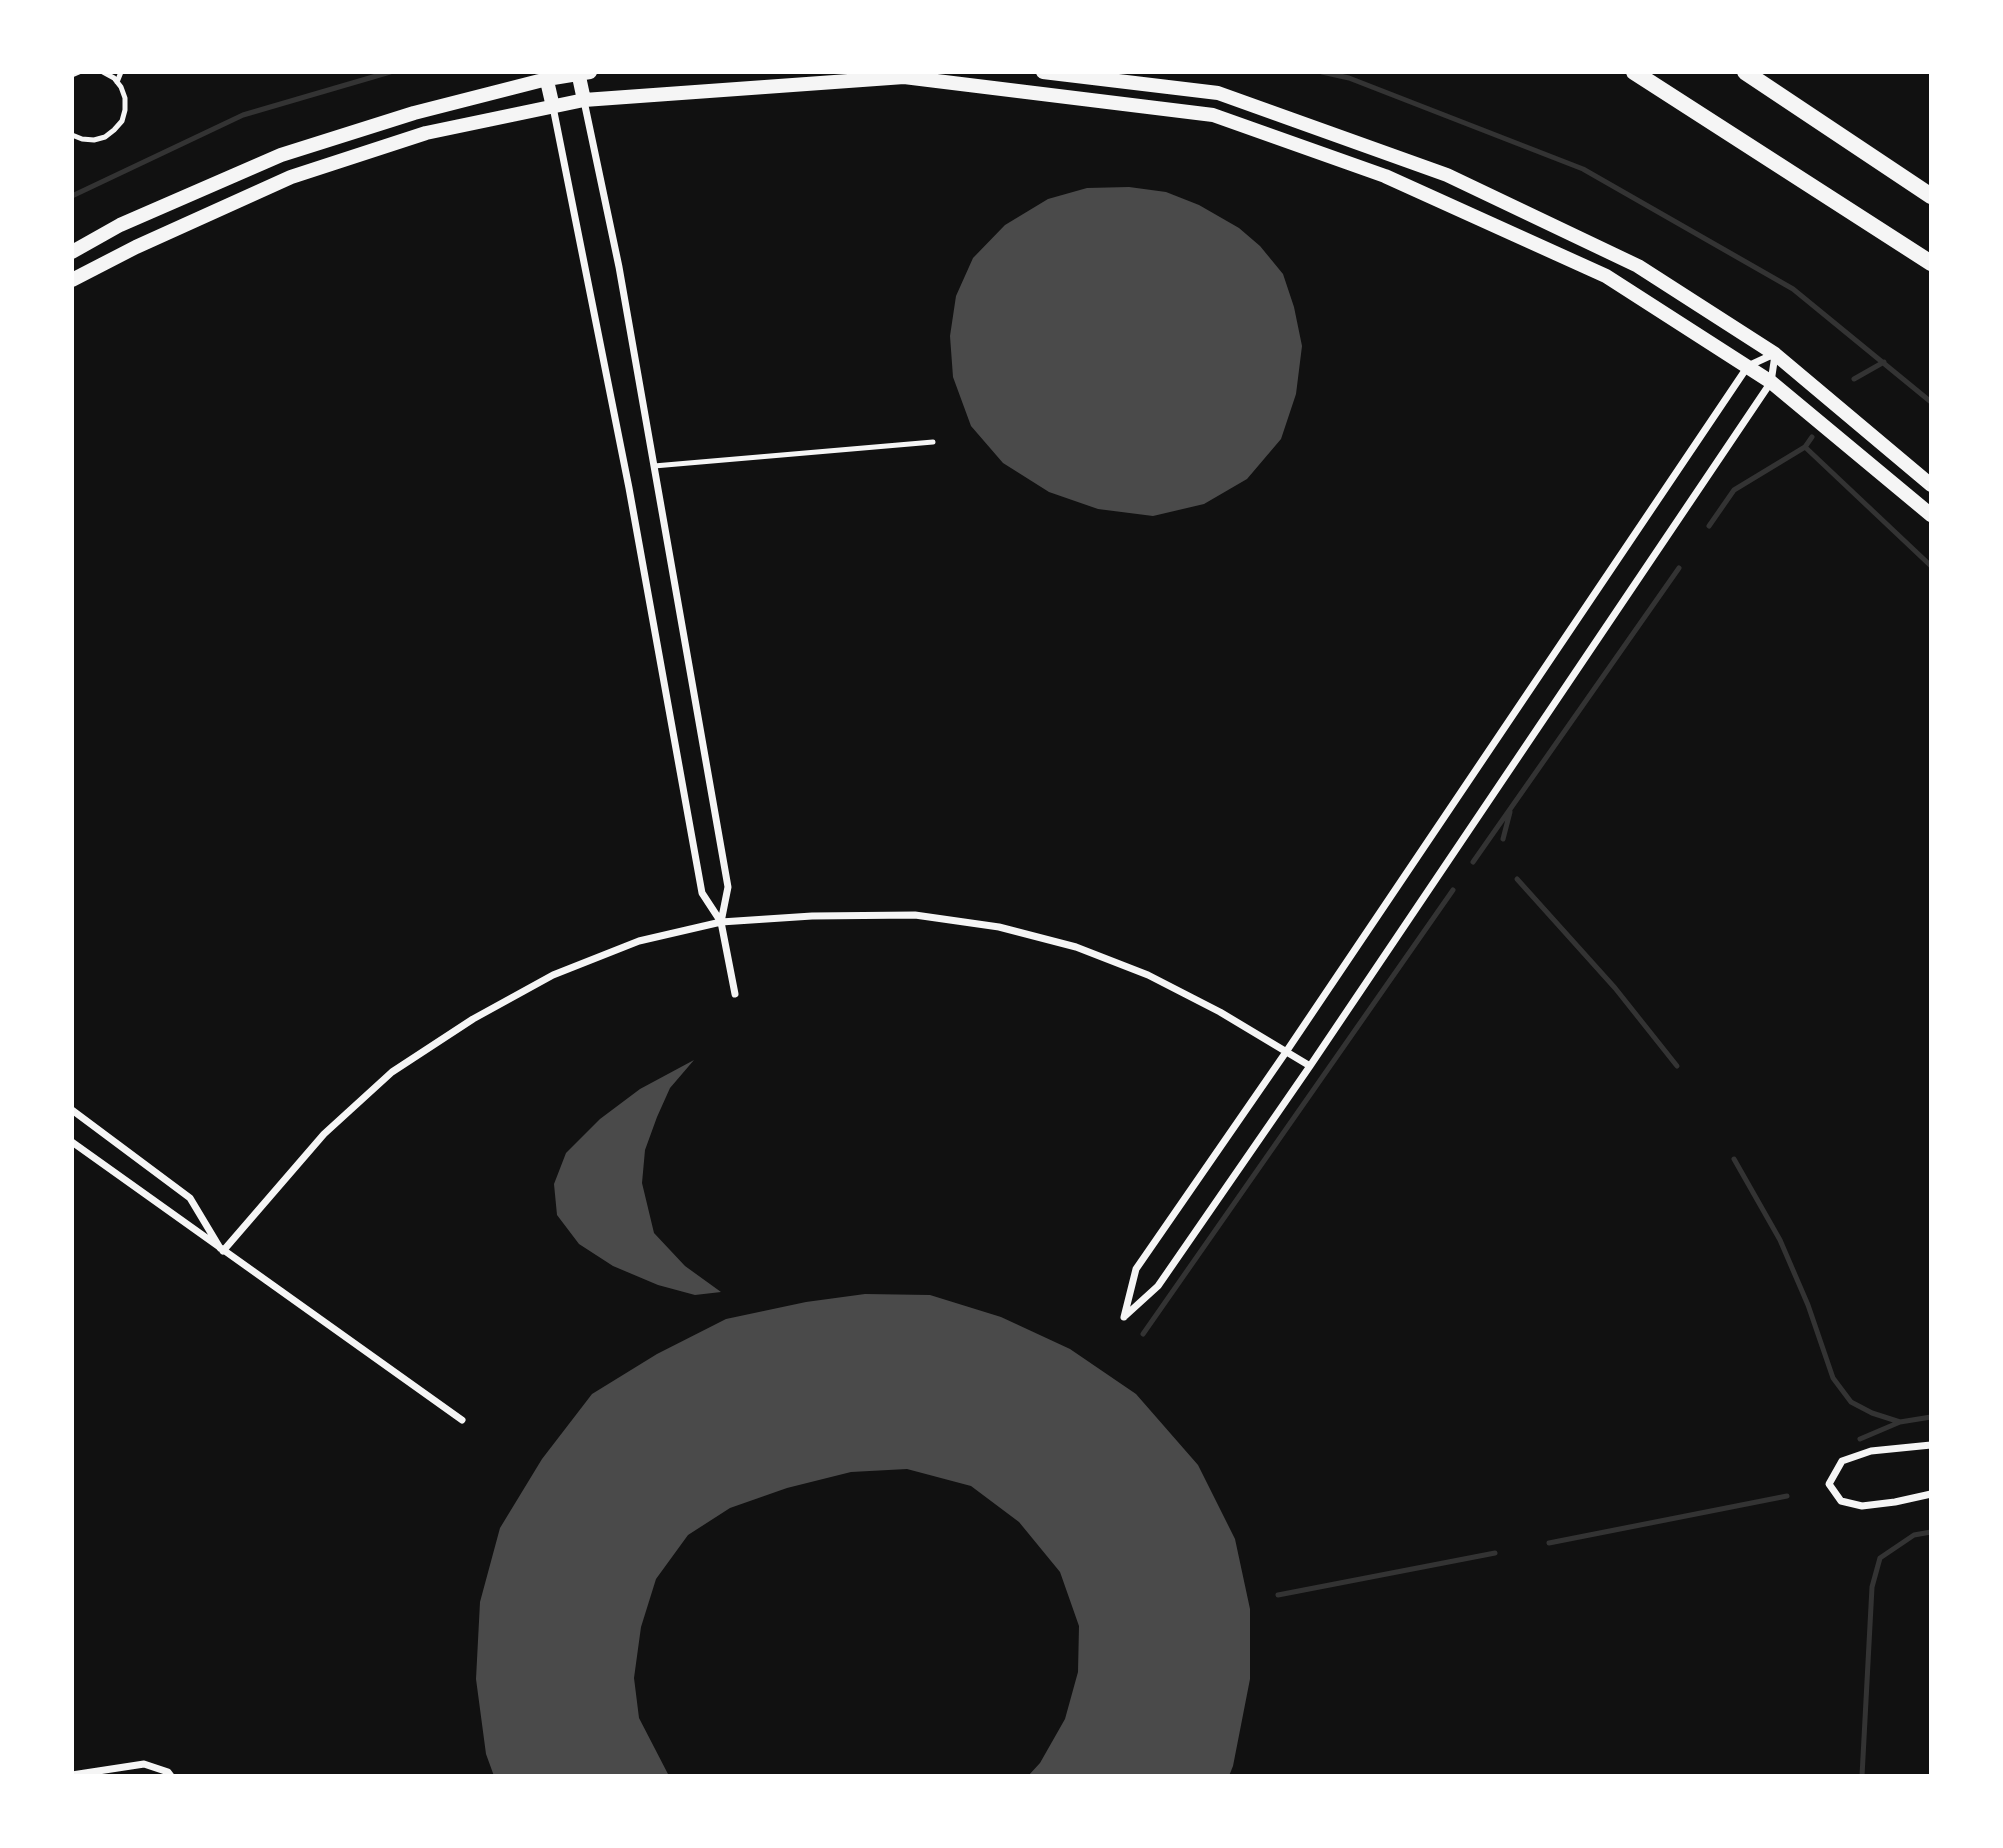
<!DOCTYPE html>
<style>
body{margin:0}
#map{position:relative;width:2003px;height:1848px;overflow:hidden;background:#111;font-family:Cabin,sans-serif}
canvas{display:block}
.frame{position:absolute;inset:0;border:74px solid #fff;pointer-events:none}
</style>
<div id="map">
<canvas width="2003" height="1848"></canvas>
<div class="frame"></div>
</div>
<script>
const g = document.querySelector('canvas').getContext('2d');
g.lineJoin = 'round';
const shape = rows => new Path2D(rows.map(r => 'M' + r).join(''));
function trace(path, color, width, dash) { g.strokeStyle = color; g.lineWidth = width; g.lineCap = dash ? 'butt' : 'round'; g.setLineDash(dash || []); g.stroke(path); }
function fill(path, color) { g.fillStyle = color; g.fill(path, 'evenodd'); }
const stream = shape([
 [1322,72,1349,78,1583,169,1793,289,1931,402],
 [72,196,243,115,390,72],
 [1854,379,1884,362],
 [1805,447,1931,566],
 [1709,526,1734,490,1805,447,1812,437],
 [1503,839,1510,812],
 [1473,862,1679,568],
 [1517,879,1615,988,1677,1066],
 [1734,1159,1780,1240,1808,1305,1833,1378,1851,1402,1872,1413,1900,1422],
 [1143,1334,1453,890],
 [1860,1439,1900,1422,1931,1417],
 [1549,1543,1787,1496],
 [1278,1595,1495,1553],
 [1862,1776,1872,1587,1880,1558,1914,1535,1931,1532]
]);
const building = shape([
 [1129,187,1166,192,1199,205,1239,228,1260,246,1283,274,1294,307,1302,346,1296,394,1281,439,1247,479,1204,504,1153,516,1098,509,1049,492,1003,463,971,426,953,377,950,336,956,296,973,258,1005,225,1048,199,1087,188],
 [694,1060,670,1088,657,1117,645,1150,642,1183,654,1233,685,1266,721,1292,695,1295,658,1285,613,1266,579,1244,557,1215,554,1184,566,1153,600,1119,640,1089],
 [865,1294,930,1295,1001,1317,1070,1349,1136,1394,1198,1465,1235,1539,1250,1609,1250,1679,1233,1766,1229,1776,1028,1776,1040,1763,1065,1719,1078,1672,1079,1626,1060,1572,1019,1522,971,1486,907,1469,851,1472,787,1488,730,1508,688,1535,656,1579,641,1627,634,1678,639,1718,669,1776,494,1776,486,1754,476,1679,480,1602,500,1528,542,1459,592,1394,657,1354,726,1319,806,1302]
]);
const service = shape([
 [72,75,79,72],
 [117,82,121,72],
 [72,135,82,139,94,140,105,137,114,130,122,121,125,110,125,98,121,87,114,78,103,72],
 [654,466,933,442]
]);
const minor = shape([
 [584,101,619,267,728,887,721,922],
 [553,107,629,488,702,893,721,922,735,994],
 [72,1110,190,1198,220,1248],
 [72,1142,462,1420],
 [223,1251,324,1134,392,1072,473,1019,553,975,639,941,721,922,812,916,915,915,999,927,1076,947,1148,975,1220,1012,1310,1066],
 [1125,1316,1158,1286,1310,1066,1771,382,1775,355],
 [1124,1317,1136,1269,1286,1052,1748,366,1774,354],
 [1931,1445,1871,1451,1842,1461,1829,1484,1841,1501,1862,1506,1895,1502,1931,1494],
 [72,1775,144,1764,168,1772,171,1776]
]);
const secondary = shape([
 [545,72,553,107],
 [578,72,584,100],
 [1043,72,1218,93,1447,175,1638,266,1775,354,1931,485],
 [72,252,120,225,281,155,414,113,547,79,590,72],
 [72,280,136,247,291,177,426,133,584,100,904,77,1213,115,1385,176,1606,276,1771,382,1931,515]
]);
const primary = shape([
 [1634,72,1931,263],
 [1745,72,1931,196]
]);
trace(stream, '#333', 5);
fill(building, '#4a4a4a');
trace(service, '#f5f5f5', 5);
trace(minor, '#f5f5f5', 7);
trace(secondary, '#f5f5f5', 14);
trace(primary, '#f5f5f5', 16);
</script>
